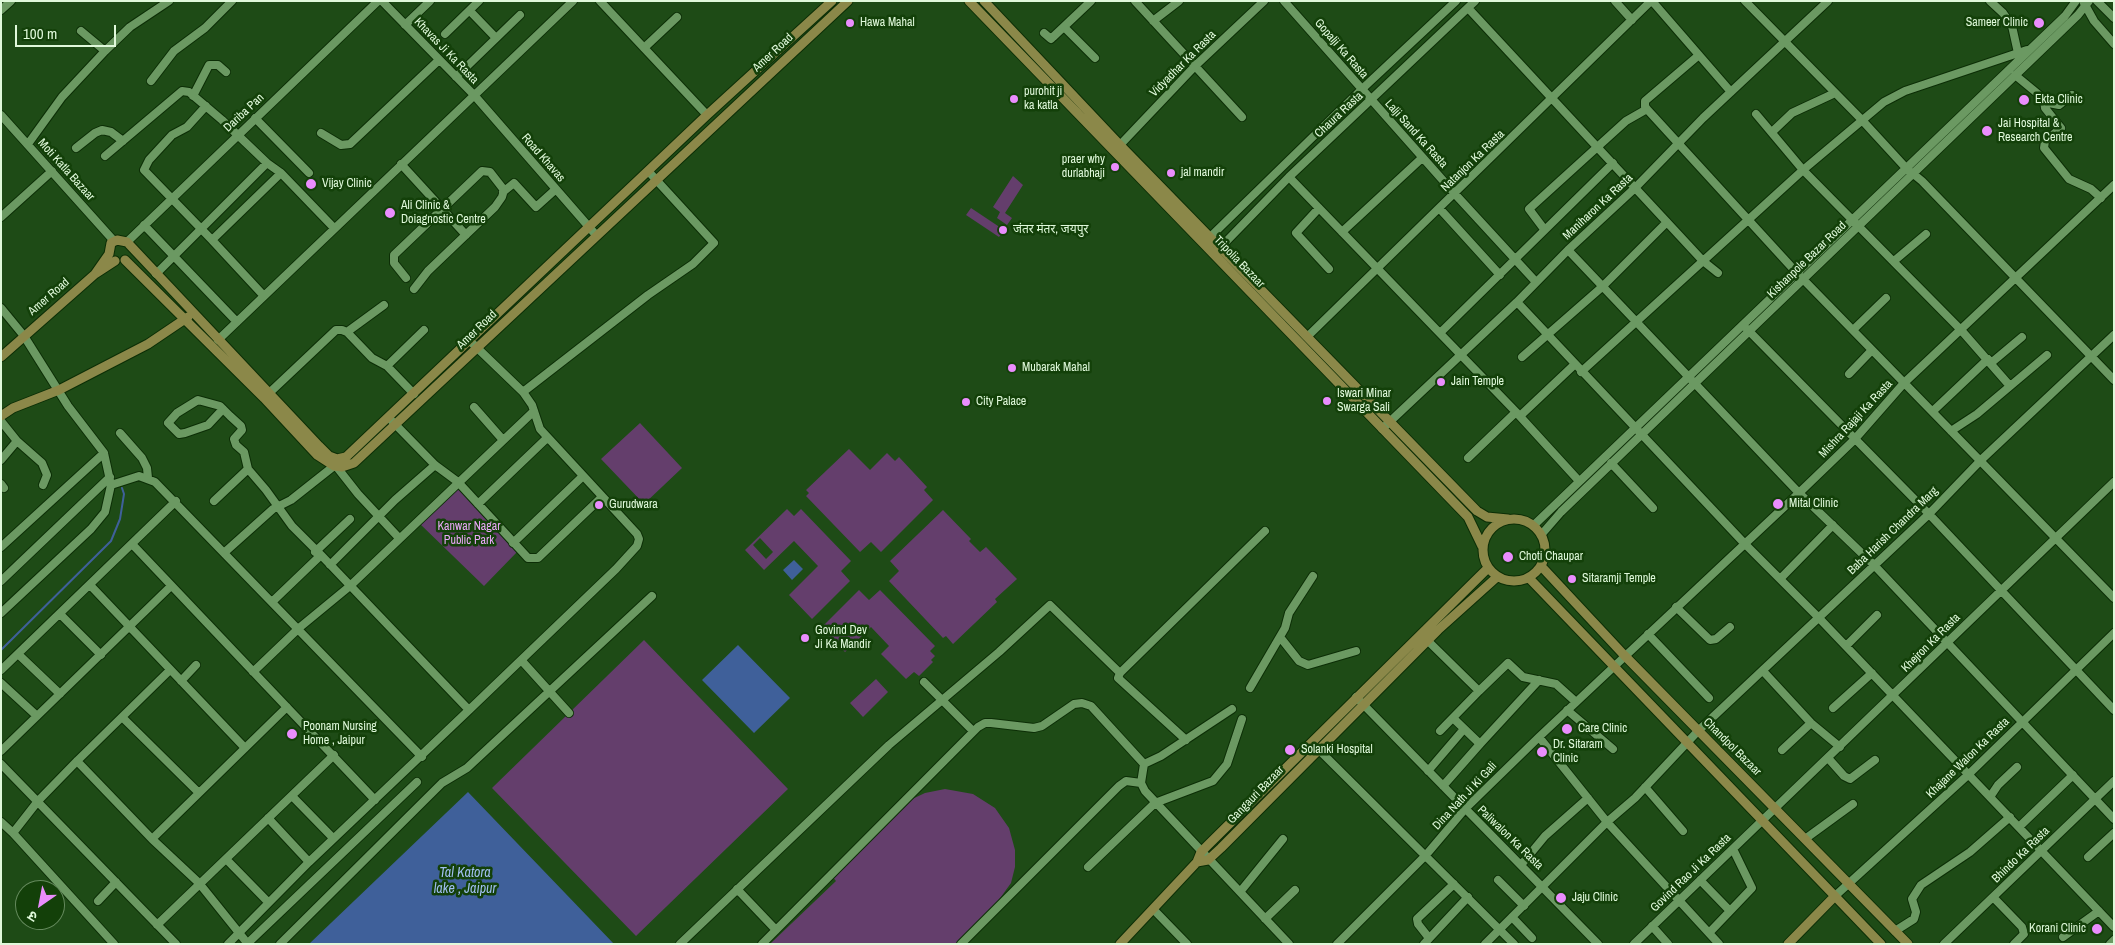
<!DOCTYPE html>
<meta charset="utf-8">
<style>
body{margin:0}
#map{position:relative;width:2115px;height:945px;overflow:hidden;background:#1e4b16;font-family:"Archivo Narrow","Noto Sans Devanagari",sans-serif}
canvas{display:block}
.frame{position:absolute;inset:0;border:2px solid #e0f9db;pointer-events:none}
.north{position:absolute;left:15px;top:880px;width:50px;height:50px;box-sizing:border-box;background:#134009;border:1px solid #658a5d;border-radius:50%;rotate:213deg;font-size:14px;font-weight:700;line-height:20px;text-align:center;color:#e0f9db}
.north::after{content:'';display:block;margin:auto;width:18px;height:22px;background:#ea8dfd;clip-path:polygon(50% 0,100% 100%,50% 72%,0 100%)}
.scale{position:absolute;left:15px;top:25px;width:101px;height:22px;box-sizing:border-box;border:2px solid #e0f9db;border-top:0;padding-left:6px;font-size:15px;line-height:18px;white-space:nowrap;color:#e0f9db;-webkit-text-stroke:4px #134009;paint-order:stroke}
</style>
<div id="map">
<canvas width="2115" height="945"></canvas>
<div class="frame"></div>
<div class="north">उ</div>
<div class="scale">100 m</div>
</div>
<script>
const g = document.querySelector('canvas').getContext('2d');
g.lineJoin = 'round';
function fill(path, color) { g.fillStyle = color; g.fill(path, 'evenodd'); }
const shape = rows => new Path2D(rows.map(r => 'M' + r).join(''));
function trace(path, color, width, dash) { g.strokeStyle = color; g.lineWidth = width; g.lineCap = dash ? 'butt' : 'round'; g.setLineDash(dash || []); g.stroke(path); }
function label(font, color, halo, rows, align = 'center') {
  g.font = font + ' "Archivo Narrow","Noto Sans Devanagari",sans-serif'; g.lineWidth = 5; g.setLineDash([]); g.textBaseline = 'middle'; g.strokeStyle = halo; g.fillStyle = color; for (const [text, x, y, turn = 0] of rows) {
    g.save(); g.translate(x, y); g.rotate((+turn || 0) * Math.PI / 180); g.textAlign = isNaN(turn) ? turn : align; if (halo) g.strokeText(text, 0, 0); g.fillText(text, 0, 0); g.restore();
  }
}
const green = shape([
 [1013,176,1023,185,1005,213,1012,218,1007,225,997,218,1000,212,993,207],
 [971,208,1004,230,999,237,966,215],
 [640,423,682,468,644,504,601,459],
 [849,449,870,470,887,453,895,461,899,457,927,487,924,490,933,500,881,552,871,542,860,552,806,496,809,493,806,490],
 [454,486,489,516,517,552,484,586,419,523],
 [787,509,794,516,801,509,851,561,841,571,850,581,812,619,789,595,818,566,794,541,764,570,745,550],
 [760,538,773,552,766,559,753,545],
 [943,510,971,539,969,541,980,552,986,547,1017,579,995,599,997,602,953,644,946,636,943,638,889,581,899,571,890,561],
 [859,590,869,600,880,590,935,646,930,651,935,656,931,660,933,662,919,676,914,672,906,679,881,654,889,646,871,627,845,652,821,628],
 [644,640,788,789,636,936,492,788],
 [876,679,888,692,863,717,850,703],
 [945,789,973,794,995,808,1009,828,1015,850,1015,867,1011,883,993,908,997,914,967,944,770,944,836,881,830,874,910,800,925,793]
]);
const water = shape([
 [794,560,803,569,792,580,783,570],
 [738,645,790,698,754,733,702,680],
 [468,792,614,944,309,944]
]);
const stream = shape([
 [1,650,111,541,120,519,124,494,122,488]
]);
const minor = shape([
 [382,1,474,95,596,235],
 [600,1,707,115],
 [1135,1,1242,117],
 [1284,1,1455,194,1536,282],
 [1615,1,1632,20],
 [1652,1,1731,92],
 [1745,1,1861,119,1906,168,1922,181,2114,380],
 [1990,1,2003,13,2012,26,2018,53],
 [2097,1,2114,18],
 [2084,3,2094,21,2114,44],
 [1468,8,1703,261,1718,273],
 [1,10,11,1],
 [470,11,496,38],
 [1153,21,1179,1],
 [405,25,430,1],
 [1064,27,1095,58],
 [81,31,105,51],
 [1044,33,1051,39,1053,37,1091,1],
 [445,34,479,1],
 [644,48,677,17],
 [1699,55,1645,101,1645,107,1796,272,2114,598],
 [2015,75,2049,103,2059,105,2072,95],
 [456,77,520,15],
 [151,81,174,51,205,28,232,1],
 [193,96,209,65,218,65,226,72],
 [2044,100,2045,108,2061,128,2045,141,2044,148,2069,179,2091,189,2101,198],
 [206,106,187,127,172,135,149,160,144,170,212,240,281,173],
 [1756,114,1803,170,1961,330,2010,386],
 [1,115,114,241],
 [255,118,309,173],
 [1772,132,1792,113,1835,93],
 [321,133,341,145,350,144,439,60],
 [28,144,62,97,105,51,130,27,169,1],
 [1120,145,1195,66,1264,1],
 [76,148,95,133,102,130,111,132,123,141],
 [105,156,182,91,189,92,222,120,267,163],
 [401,164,466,235],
 [1289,177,1516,412,1579,481],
 [503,192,514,183,536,207,556,189],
 [1319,208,1296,233,1329,269],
 [1440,209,1500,275],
 [1,217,52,171],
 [144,225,237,322],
 [1544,229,1529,209,1626,121,1647,109],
 [1342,232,1422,158],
 [212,240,264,296],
 [1207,240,1361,90,1456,1],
 [127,242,378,1],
 [1568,250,1799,493,1874,565,2114,819],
 [1216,252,1289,177,1475,1],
 [1894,261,1926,234],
 [156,274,267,163,281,173,334,228],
 [406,278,394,263,394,255,482,171,490,172,504,190,502,197,495,207,428,271,414,289],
 [1517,302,1744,543,1819,618,2114,927],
 [1,308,24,336,68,406,104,453,111,485,139,476,155,482,422,757],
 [1746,328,1929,514,2114,710],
 [1853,330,1886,298],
 [347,332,384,305],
 [1440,333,1613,163],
 [1308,336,1651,1],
 [218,340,573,1],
 [1522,357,1602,287,1667,222],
 [1991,363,2022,337],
 [387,366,424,330],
 [1581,372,1803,170,1884,102,1905,91,2027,50],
 [1849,374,1872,350],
 [523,392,648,295,693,264,714,243,649,172],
 [265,397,336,330,342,330,347,332,372,358,387,366,414,394],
 [474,407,503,440],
 [223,409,208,425,185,433,179,434,168,423,177,413,198,400,220,406,230,416,241,426,242,430,234,439,236,445,244,452,248,469,266,490,292,526,321,555],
 [1933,411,1988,359],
 [1520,416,1574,365],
 [1,421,17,441,42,463,47,475,43,485],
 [392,421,435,465,458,482,528,558,538,558,602,497],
 [1382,429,1517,302,1568,250,1635,188,1703,118,1828,1],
 [1951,431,1977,414,2047,355],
 [120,433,142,458,147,468,148,478],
 [1468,458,1516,412],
 [1,460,17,441],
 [1611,463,1653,508],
 [336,466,358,494,399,538],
 [1,484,4,488],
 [214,501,248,469],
 [478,504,547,438],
 [1533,526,2065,16,2076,1],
 [1541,535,1561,512,2078,15,2089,1],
 [513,543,583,476],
 [132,544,375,800],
 [1,547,104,453],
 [225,552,273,509,291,500,334,466],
 [315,552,350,519],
 [330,565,395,500,435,465],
 [1780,579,1833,525],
 [1,581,110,477],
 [90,585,245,748],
 [1676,607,1710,640,1716,639,1730,627],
 [1,613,91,529,105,512,111,485],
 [60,614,101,655],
 [1648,634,1709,698],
 [1280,637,1299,661,1308,665,1356,651],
 [1428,641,1479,691,1508,663,1523,677,1556,684,1576,702],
 [1846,646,1877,615],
 [18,654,60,694],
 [522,661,569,713],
 [1,670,176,501],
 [1763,671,1811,723,1840,747],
 [253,672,299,628,350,586,534,411],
 [181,681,196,665],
 [924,682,973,731],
 [1,683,37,716],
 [1250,688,1285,628,1289,613,1313,576],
 [1356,697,1598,944],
 [1833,708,1872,673],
 [469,710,616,569,637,546,639,539,637,534,540,429,532,405,523,392,470,341],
 [1567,710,1613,749],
 [122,717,199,793],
 [1453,718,1480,744,1539,680],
 [1440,731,1479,691],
 [1539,737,1607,822,1719,944],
 [1186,740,1118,678,1120,673,1265,531],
 [1318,749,1514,944],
 [1782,750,1811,723],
 [1,751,171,586],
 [1828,758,1844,776,1850,779,1875,760],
 [77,761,152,839,199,883,248,944],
 [1,764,176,944],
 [1144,764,1161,756,1232,709],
 [1428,771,1464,729],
 [1443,786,1480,744],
 [1645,787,1683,831],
 [292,796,333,838],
 [1990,797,1998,785,2017,767],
 [268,818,309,862],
 [1,822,13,833],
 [2019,827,2073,775],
 [152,839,287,707],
 [1805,839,1853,804],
 [2088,857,2114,833],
 [226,859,268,902],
 [1521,865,1545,836,1588,798],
 [1088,867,1155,803,1213,781,1227,764,1242,719],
 [1498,880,1524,906],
 [1700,880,1730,911],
 [737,889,776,930],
 [1240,892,1283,839],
 [1835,896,1969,774,2114,633],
 [1993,897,2022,927,2024,934,2014,944],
 [98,901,116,882],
 [1154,910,1187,944],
 [1512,917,1532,938],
 [1265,919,1295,890],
 [157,925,334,755],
 [1652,926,1668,944],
 [1895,931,1914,919,1916,912,1912,899,1921,885,1970,852,2010,817],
 [1709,933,1752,888,1733,849],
 [2063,937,2099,911],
 [1429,938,1418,924,1417,919,1454,884],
 [248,943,417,782],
 [114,944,13,833,38,801,77,761,170,670],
 [228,944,309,862,469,710,321,555,273,601],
 [280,944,442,783,467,768,652,596],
 [680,944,889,745,999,652,1050,605,1120,673],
 [762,944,978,727,985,723,991,723,1034,728,1042,726,1074,704,1082,703,1091,706,1144,764,1141,783,1145,791,1289,944],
 [961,944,1119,786,1126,781,1141,783],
 [1337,944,1426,855,1465,809,1539,737,1799,493,1854,440,1904,383,2114,185],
 [1424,944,1468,897],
 [1485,944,1607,822,1635,798,1698,731,1929,514,1981,460,2114,335],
 [1634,944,2114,482],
 [1944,944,2114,781],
 [2110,944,2114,940]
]);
const major = shape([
 [969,1,1468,517,1482,546],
 [984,1,1120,145,1477,511,1487,517,1508,519],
 [125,260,264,398,317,455,334,466,342,467,354,463,848,1],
 [95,274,109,254,111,243,117,240,127,242,319,446,329,456,337,459,346,457,707,115,832,1],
 [1,357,95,274,115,261],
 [1,416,13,408,59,390,148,344,188,317],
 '1483 550a31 31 0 1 1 62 0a31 31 0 1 1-62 0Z',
 [1541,566,1624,655,1908,944],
 [1529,578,1881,944],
 [1197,862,1201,852,1208,845,1488,568],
 [1120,944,1197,862,1208,860,1221,848,1438,630,1497,577],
 [1788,944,1835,896]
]);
const markers = [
 [850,23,5,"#ea8dfd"],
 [2039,23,6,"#ea8dfd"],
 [1014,99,5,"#ea8dfd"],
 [2024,100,6,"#ea8dfd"],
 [1987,131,6,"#ea8dfd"],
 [1115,167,5,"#ea8dfd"],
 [1171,173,5,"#ea8dfd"],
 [311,184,6,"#ea8dfd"],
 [390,213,6,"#ea8dfd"],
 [1003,230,5,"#ea8dfd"],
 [1012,368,5,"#ea8dfd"],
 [1441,382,5,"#ea8dfd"],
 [1327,401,5,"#ea8dfd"],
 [966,402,5,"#ea8dfd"],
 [1778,504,6,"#ea8dfd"],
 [599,505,5,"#ea8dfd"],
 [1508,557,6,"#ea8dfd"],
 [1572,579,5,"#ea8dfd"],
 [805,638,5,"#ea8dfd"],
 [1567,729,6,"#ea8dfd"],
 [292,734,6,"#ea8dfd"],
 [1290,750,6,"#ea8dfd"],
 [1542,752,6,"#ea8dfd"],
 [1561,898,6,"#ea8dfd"],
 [2097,929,6,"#ea8dfd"]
];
const poiNames = [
 ["Hawa Mahal",860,23],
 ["Sameer Clinic",2028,23,"right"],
 ["purohit ji",1024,92],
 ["ka katla",1024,106],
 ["Ekta Clinic",2035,100],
 ["Jai Hospital &",1998,124],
 ["Research Centre",1998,138],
 ["praer why",1105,160,"right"],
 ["durlabhaji",1105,174,"right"],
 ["jal mandir",1181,173],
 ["Vijay Clinic",322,184],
 ["Ali Clinic &",401,206],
 ["Doiagnostic Centre",401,220],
 ["जंतर मंतर, जयपुर",1013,230],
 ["Mubarak Mahal",1022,368],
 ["Jain Temple",1451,382],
 ["Iswari Minar",1337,394],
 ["Swarga Sali",1337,408],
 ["City Palace",976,402],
 ["Mital Clinic",1789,504],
 ["Gurudwara",609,505],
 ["Choti Chaupar",1519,557],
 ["Sitaramji Temple",1582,579],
 ["Govind Dev",815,631],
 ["Ji Ka Mandir",815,645],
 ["Poonam Nursing",303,727],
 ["Home , Jaipur",303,741],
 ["Care Clinic",1578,729],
 ["Dr. Sitaram",1553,745],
 ["Clinic",1553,759],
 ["Solanki Hospital",1301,750],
 ["Jaju Clinic",1572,898],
 ["Korani Clinic",2086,929,"right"]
];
const streetNames = [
 ["Gopalji Ka Rasta",1341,49,49],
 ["Khavas Ji Ka Rasta",446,51,46],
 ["Amer Road",773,53,-43],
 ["Vidyadhar Ka Rasta",1183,64,-45],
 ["Dariba Pan",244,113,-43],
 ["Chaura Rasta",1339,115,-43],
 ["Lalji Sand Ka Rasta",1416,134,48],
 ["Road Khavas",543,158,49],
 ["Natanjon Ka Rasta",1473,161,-44],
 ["Moti Katla Bazaar",66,170,48],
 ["Maniharon Ka Rasta",1598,207,-43],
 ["Kishanpole Bazar Road",1807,260,-44],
 ["Tripolia Bazaar",1239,262,46],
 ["Amer Road",49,297,-41],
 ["Amer Road",477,330,-44],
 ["Mishra Rajaji Ka Rasta",1856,419,-47],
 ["Baba Harish Chandra Marg",1893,531,-44],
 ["Khejron Ka Rasta",1931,643,-45],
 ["Chandpol Bazaar",1732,747,45],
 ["Khajane Walon Ka Rasta",1968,758,-44],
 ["Gangauri Bazaar",1256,795,-46],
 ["Dina Nath Ji Ki Gali",1465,796,-47],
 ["Paliwalon Ka Rasta",1510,838,44],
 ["Bhindo Ka Rasta",2021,855,-44],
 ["Govind Rao Ji Ka Rasta",1691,873,-44]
];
const parkNames = [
 ["Kanwar Nagar",469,527],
 ["Public Park",469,541]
];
const waterNames = [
 ["Tal Katora",465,873],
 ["lake , Jaipur",465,889]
];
fill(green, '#643e6c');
fill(water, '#3f609a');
trace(stream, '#3f609a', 2);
trace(minor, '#0c2e06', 10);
trace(major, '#0c2e06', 11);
trace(minor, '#6b9962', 8);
trace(major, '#8b8849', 9);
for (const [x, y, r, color] of markers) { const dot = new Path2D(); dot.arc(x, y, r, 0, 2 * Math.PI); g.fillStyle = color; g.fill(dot); trace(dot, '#134009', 2); }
label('12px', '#e0f9db', '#134009', poiNames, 'left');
label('12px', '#e0f9db', '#134009', streetNames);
label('12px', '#eca9fa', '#134009', parkNames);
label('italic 14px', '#a1bff1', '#134009', waterNames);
</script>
